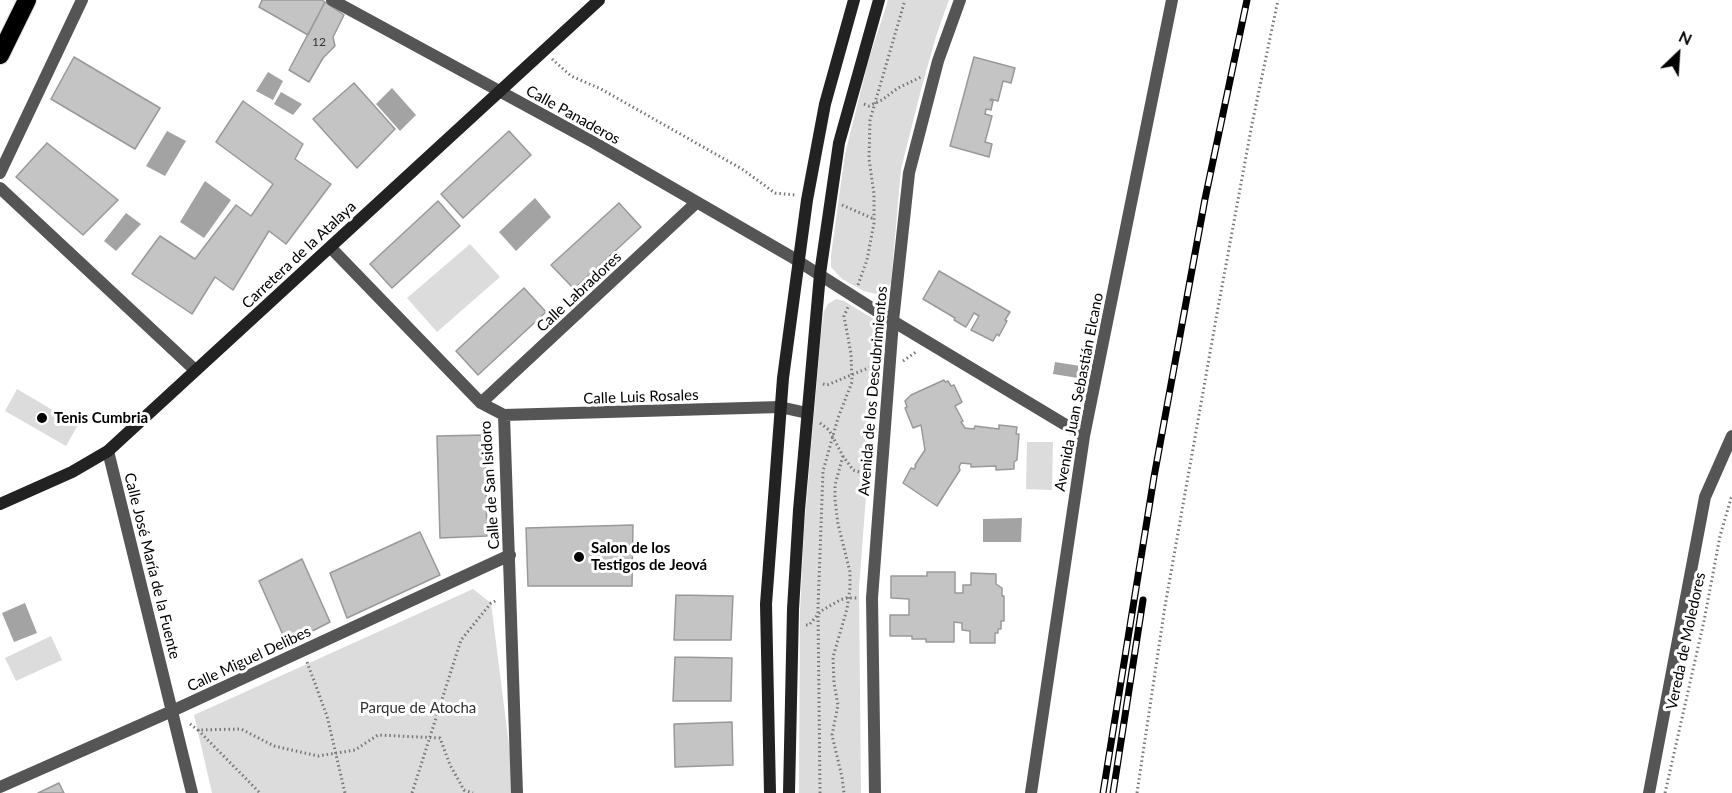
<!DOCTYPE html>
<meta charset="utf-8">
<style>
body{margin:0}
#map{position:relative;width:1732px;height:793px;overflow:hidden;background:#fff;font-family:Lato,sans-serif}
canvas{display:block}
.north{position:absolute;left:1648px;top:24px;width:60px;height:60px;-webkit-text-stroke:4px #fff;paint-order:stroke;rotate:25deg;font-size:16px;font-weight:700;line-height:24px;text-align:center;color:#000}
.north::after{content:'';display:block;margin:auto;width:21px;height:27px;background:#000;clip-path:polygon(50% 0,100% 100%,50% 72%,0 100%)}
</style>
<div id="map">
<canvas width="1732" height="793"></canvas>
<div class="north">N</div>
</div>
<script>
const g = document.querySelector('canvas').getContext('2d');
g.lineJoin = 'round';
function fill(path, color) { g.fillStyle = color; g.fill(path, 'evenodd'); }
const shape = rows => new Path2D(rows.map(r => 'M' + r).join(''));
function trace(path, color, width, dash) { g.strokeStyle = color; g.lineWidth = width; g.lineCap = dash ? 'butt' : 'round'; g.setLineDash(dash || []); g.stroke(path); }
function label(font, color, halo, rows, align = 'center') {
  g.font = font + ' Lato,sans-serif'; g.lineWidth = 6; g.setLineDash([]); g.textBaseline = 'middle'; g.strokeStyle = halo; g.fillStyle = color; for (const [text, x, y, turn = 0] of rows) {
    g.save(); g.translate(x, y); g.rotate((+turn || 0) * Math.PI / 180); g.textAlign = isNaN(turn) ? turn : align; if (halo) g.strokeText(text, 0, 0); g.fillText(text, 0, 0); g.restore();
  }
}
const green = shape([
 [888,0,949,0,937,33,922,86,901,169,891,282,887,291,876,294,864,291,842,279,831,267,831,255,845,154,868,62],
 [470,244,500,277,437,332,407,298],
 [836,299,844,301,872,318,879,326,859,588,861,793,799,793,800,612,804,530,821,334,824,311,828,304],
 [17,389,78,425,66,446,5,411],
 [1027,442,1053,442,1052,490,1026,489],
 [473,589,491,603,515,793,212,793,194,715],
 [51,636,62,660,16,681,5,658]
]);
const water = shape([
 [268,72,283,81,273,100,256,91],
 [392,88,416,115,400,131,376,104],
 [281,92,302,104,293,115,274,104],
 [167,131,186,141,165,176,146,166],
 [205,181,231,200,204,238,180,222],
 [535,198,551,217,516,251,499,232],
 [126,213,141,224,116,251,104,241],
 [1055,362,1080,366,1078,378,1053,374],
 [1022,518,1021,542,983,542,983,519],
 [25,603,37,633,14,642,2,613]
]);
const building = shape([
 [262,0,322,0,325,2,308,35,259,7,262,0],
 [325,2,344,15,333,37,335,46,323,58,309,82,289,70,325,2],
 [74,57,160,108,135,149,51,99,74,57],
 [974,57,1015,68,1011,83,1003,81,998,101,991,99,990,100,993,101,991,110,986,109,985,114,992,116,985,142,992,144,989,157,950,146,974,57],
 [354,83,395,129,357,168,313,119,354,83],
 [243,101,303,144,295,159,331,184,286,244,269,231,233,290,215,277,192,314,132,274,160,236,195,259,236,205,251,216,273,184,216,142,243,101],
 [509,131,531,155,463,218,441,194,509,131],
 [47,143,118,200,83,235,16,177,47,143],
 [438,201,460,226,392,288,370,264,438,201],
 [619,203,641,227,574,289,551,265,619,203],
 [939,271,1010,312,1005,320,1007,321,999,336,997,334,993,341,971,330,979,316,974,313,966,327,954,320,955,318,923,299,939,271],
 [524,288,546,312,478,375,456,351,524,288],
 [944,380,945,382,948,381,951,386,954,385,962,402,955,406,963,421,961,422,965,428,974,429,975,426,999,429,999,425,1017,427,1016,434,1019,434,1017,460,1014,462,1014,469,996,470,996,466,971,467,971,464,961,463,959,467,960,470,937,506,903,483,911,468,914,469,916,466,915,465,925,450,921,425,913,428,905,408,907,407,905,401,911,395,944,380],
 [485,435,487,536,440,538,437,436,485,435],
 [633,525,632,586,528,586,526,528,633,525],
 [420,532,440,575,347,618,330,573,420,532],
 [302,559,330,622,287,644,259,581,302,559],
 [927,572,955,572,955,593,963,593,963,585,971,585,971,573,996,574,996,584,1002,588,1002,596,1004,596,1004,621,1001,621,1001,629,998,629,998,633,995,633,995,643,970,643,970,631,962,630,962,623,954,622,954,642,926,642,926,639,912,639,912,636,890,636,890,615,909,615,909,599,891,598,891,576,927,576,927,572],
 [676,595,733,596,731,640,674,640,676,595],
 [675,657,732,658,731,701,673,701,675,657],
 [732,722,733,765,675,767,674,724,732,722],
 [59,783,64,793,38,793,59,783]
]);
const path = shape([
 [552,59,571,76,601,89,742,169,775,193,795,195],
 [864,104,869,106,882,100,898,88,921,77],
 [842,205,874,219],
 [858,285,867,260,874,223,874,194,869,159,870,120,905,0],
 [903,361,916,352,918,353],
 [823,384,827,385,873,366,878,368],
 [820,423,829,430,843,456,853,470,868,475],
 [843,456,835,485,835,500,838,524,850,572,850,588,847,609,833,657,834,683,838,705,832,735,842,777,844,793],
 [806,625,809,625,821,611,840,600,846,598,858,598],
 [307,662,327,716,345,793],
 [190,724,198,730,241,729,274,746,318,756,355,750,378,735,440,738,450,765,464,790,473,793],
 [198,730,260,793],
 [412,793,461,640,491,603,498,600],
 [820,793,818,608,823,471,838,418,852,382,851,354,844,316,848,307],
 [1137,793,1165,606,1216,319,1252,124,1278,0],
 [1665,793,1704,621,1720,536,1732,495]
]);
const street = shape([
 [332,0,593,142,790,256,886,317,1084,436],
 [0,173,82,0],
 [0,188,195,370],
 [331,248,481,403,504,415,517,793],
 [481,403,697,202],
 [504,415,780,407,807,413],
 [108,451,192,793],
 [0,787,172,711,510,555],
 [875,793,872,598,893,321,909,173,938,61,960,0],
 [1031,793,1084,436,1172,0],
 [1649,793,1705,497,1732,436]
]);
const secondary = shape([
 [0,504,72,472,108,451,599,0],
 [770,793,766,604,783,378,807,200,825,104,854,0],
 [789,793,793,609,799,510,820,274,839,143,879,0]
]);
const highway = shape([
 [0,55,27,0]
]);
const rail = shape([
 [1103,793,1154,477,1205,199,1247,0],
 [1113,793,1143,600]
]);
const markers = [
 [42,418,6,"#000"],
 [579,557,6,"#000"]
];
const numberNames = [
 ["12",319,42]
];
const streetNames = [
 ["Calle Panaderos",573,115,29],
 ["Carretera de la Atalaya",299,255,-43],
 ["Calle Labradores",579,292,-43],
 ["Avenida de los Descubrimientos",873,391,-85],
 ["Avenida Juan Sebastián Elcano",1079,392,-79],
 ["Calle Luis Rosales",641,397,-2],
 ["Calle de San Isidoro",490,485,-94],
 ["Calle José María de la Fuente",152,566,76],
 ["Vereda de Moledores",1686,641,-78],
 ["Calle Miguel Delibes",249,659,-25]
];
const poiNames = [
 ["Tenis Cumbria",54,418],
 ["Salon de los",591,548],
 ["Testigos de Jeová",591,565]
];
const parkNames = [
 ["Parque de Atocha",418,708]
];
fill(green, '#dcdcdc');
fill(water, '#a3a3a3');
fill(building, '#c4c4c4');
trace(building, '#999', 1.5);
trace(highway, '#dbdbdb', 20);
trace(path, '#777', 3, [1.5, 3]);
trace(street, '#555', 12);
trace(secondary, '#222', 12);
trace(highway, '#000', 18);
trace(rail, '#000', 7);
trace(rail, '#fff', 4.5, [14]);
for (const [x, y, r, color] of markers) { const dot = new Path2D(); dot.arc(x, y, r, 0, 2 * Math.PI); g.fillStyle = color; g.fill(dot); trace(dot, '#fff', 2); }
label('12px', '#313131', null, numberNames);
label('15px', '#000', '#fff', streetNames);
label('bold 15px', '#000', '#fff', poiNames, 'left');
label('15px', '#333', '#fff', parkNames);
</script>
